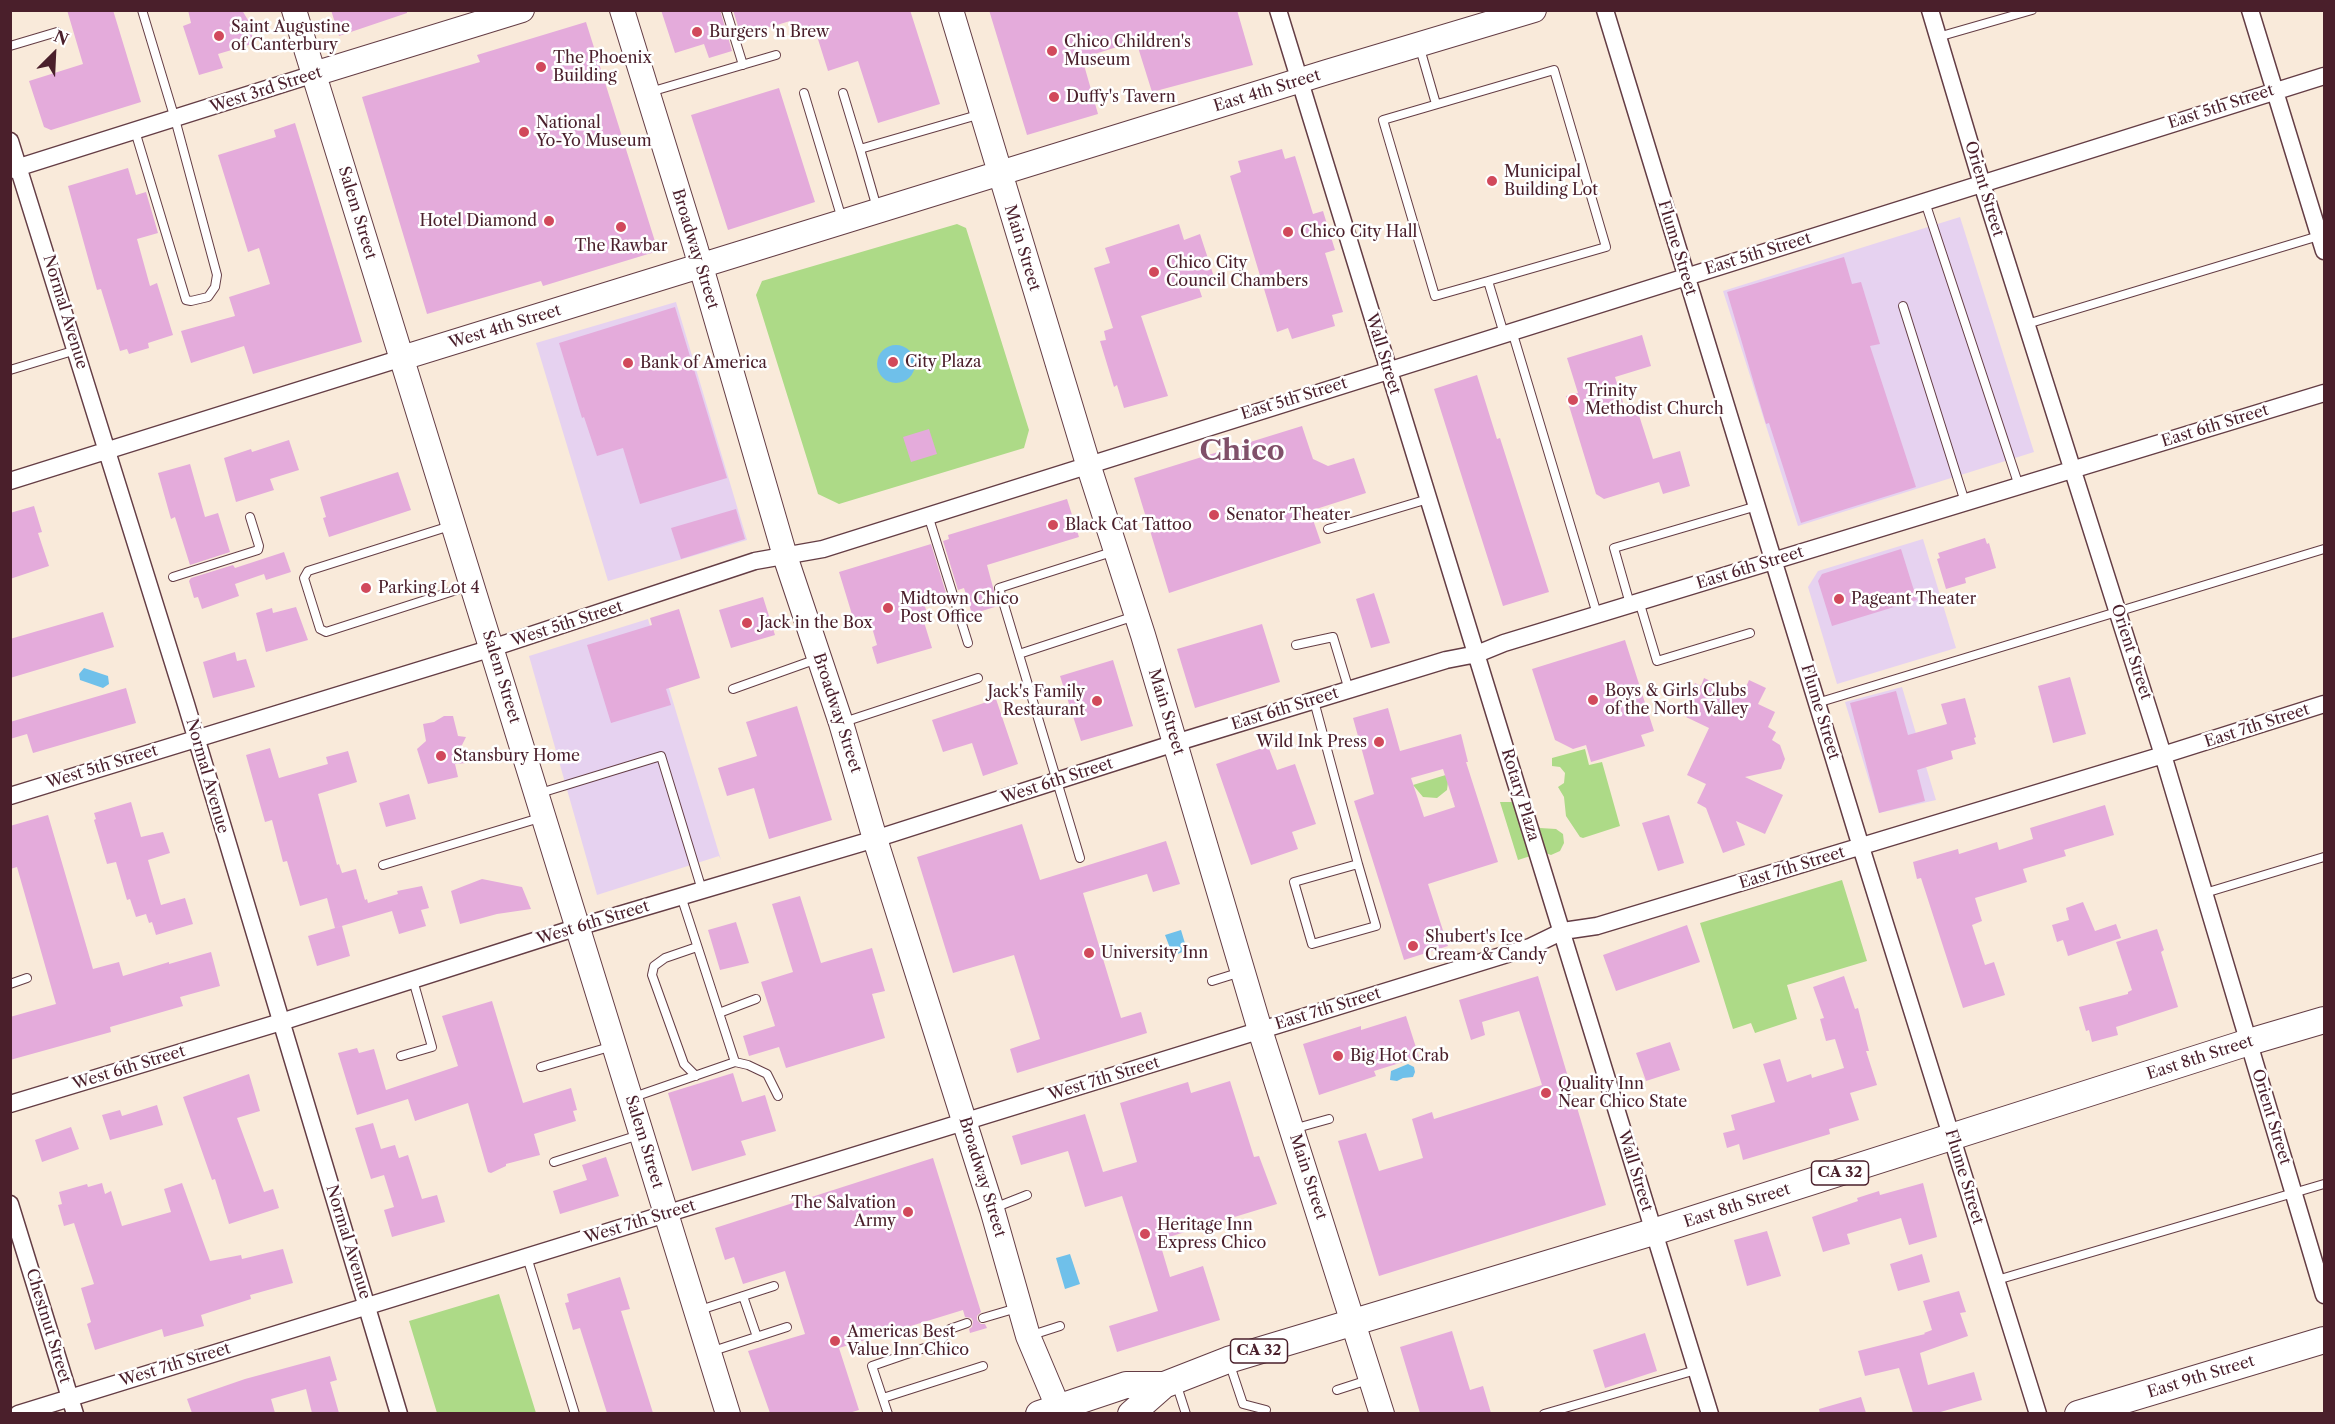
<!DOCTYPE html>
<style>
body{margin:0}
#map{position:relative;width:2335px;height:1424px;overflow:hidden;background:#f9eada;font-family:"Libre Caslon Text",serif}
canvas{display:block}
.frame{position:absolute;inset:0;border:12px solid #4a1f2b;pointer-events:none}
.north{position:absolute;left:24px;top:24px;width:60px;height:60px;-webkit-text-stroke:4px #fff;paint-order:stroke;rotate:24deg;font-size:16px;font-weight:700;line-height:24px;text-align:center;color:#4a1f2b}
.north::after{content:'';display:block;margin:auto;width:21px;height:27px;background:#4a1f2b;clip-path:polygon(50% 0,100% 100%,50% 72%,0 100%)}
</style>
<div id="map">
<canvas width="2335" height="1424"></canvas>
<div class="frame"></div>
<div class="north">N</div>
</div>
<script>
const g = document.querySelector('canvas').getContext('2d');
g.lineJoin = 'round';
function fill(path, color) { g.fillStyle = color; g.fill(path, 'evenodd'); }
const shape = rows => new Path2D(rows.map(r => 'M' + r).join(''));
function trace(path, color, width, dash) { g.strokeStyle = color; g.lineWidth = width; g.lineCap = dash ? 'butt' : 'round'; g.setLineDash(dash || []); g.stroke(path); }
function label(font, color, halo, rows, align = 'center') {
  g.font = font + ' "Libre Caslon Text",serif'; g.lineWidth = 5; g.setLineDash([]); g.textBaseline = 'middle'; g.strokeStyle = halo; g.fillStyle = color; for (const [text, x, y, turn = 0] of rows) {
    g.save(); g.translate(x, y); g.rotate((+turn || 0) * Math.PI / 180); g.textAlign = isNaN(turn) ? turn : align; if (halo) g.strokeText(text, 0, 0); g.fillText(text, 0, 0); g.restore();
  }
}
const built = shape([
 [1960,217,2034,452,1798,526,1723,291],
 [676,302,747,540,608,581,536,343],
 [1923,539,1956,648,1837,684,1808,587,1818,571],
 [648,619,721,860,719,856,597,895,529,656],
 [1902,687,1936,800,1879,813,1845,702]
]);
const green = shape([
 [957,224,966,228,1029,430,1024,448,839,504,818,494,756,295,762,281],
 [1585,749,1589,765,1602,762,1620,826,1583,838,1580,837,1566,816,1564,797,1558,787,1564,783,1565,773,1560,767,1552,766,1552,758],
 [1449,774,1447,790,1437,798,1423,797,1413,785],
 [1500,802,1519,802,1532,823,1540,828,1556,829,1563,834,1564,843,1560,851,1551,855,1543,852,1518,860],
 [1842,880,1867,961,1787,985,1797,1019,1755,1033,1751,1023,1733,1029,1700,923],
 [499,1294,536,1413,437,1413,409,1321]
]);
const water = shape([
 '877 364a19 19 0 1 1 38 0a19 19 0 1 1-38 0Z',
 [84,668,108,676,109,684,103,688,80,680,79,674],
 [1181,930,1187,950,1173,956,1165,935],
 [1408,1064,1414,1067,1415,1072,1413,1077,1403,1078,1397,1081,1390,1080,1391,1071],
 [1070,1254,1080,1284,1065,1289,1056,1258]
]);
const building = shape([
 [67,10,113,10,141,102,51,130,44,127,29,81,83,64],
 [188,10,242,10,252,27,252,44,218,54,223,68,199,75,183,26,191,23],
 [331,10,407,10,407,13,339,36],
 [661,10,720,10,732,51,709,58,704,44,675,53],
 [733,10,910,10,940,104,878,123,858,61,828,71,816,33,796,40,790,21,741,36],
 [989,10,1237,10,1253,65,1152,92,1136,41,1082,58,1098,114,1027,135],
 [586,22,658,251,543,286,541,281,427,314,362,97,480,62,477,55],
 [779,88,815,202,728,230,691,115],
 [295,123,362,342,253,374,244,346,191,363,181,331,235,316,229,297,270,284,259,248,248,252,218,155,276,137,274,130],
 [1282,149,1285,159,1295,156,1313,214,1323,211,1335,250,1325,253,1343,312,1332,315,1335,326,1292,339,1288,328,1277,332,1230,176,1241,172,1238,161],
 [128,168,136,195,146,192,158,233,137,239,150,286,157,283,173,335,148,343,149,348,129,354,127,349,120,351,101,289,97,290,68,186],
 [1179,224,1184,240,1200,234,1214,277,1197,282,1202,297,1141,316,1168,396,1124,408,1117,385,1114,387,1100,341,1106,340,1104,331,1113,328,1094,268,1110,263,1105,248],
 [1844,257,1852,284,1861,282,1880,344,1870,346,1916,487,1801,523,1769,423,1766,424,1727,292],
 [675,307,727,478,640,504,623,448,597,456,584,417,582,418,559,343],
 [1642,335,1651,366,1615,377,1626,412,1637,409,1653,459,1680,451,1690,486,1663,494,1659,482,1604,499,1596,494,1566,396,1578,393,1567,358],
 [1477,375,1497,439,1500,438,1549,592,1503,606,1434,389],
 [1302,426,1313,459,1328,466,1354,458,1366,493,1310,511,1321,543,1169,593,1134,478],
 [929,429,937,454,911,462,903,437],
 [289,440,299,470,270,479,274,490,236,502,224,458,251,449,252,452],
 [190,464,205,517,218,513,230,552,190,565,175,517,171,519,158,473],
 [398,472,411,510,329,537,323,518,326,517,320,497],
 [1067,499,1079,537,987,565,998,606,972,614,964,588,958,590,943,541,949,539,948,535],
 [34,506,42,532,38,533,49,566,10,579,10,513],
 [736,509,745,539,681,559,671,528],
 [1985,538,1987,544,1989,543,1996,568,1965,578,1966,583,1946,589,1937,559,1940,558,1938,553],
 [931,544,946,593,923,600,929,620,924,622,932,648,877,664,872,647,877,645,869,617,854,621,839,572],
 [1901,549,1917,600,1832,626,1818,581,1822,574],
 [284,552,291,572,266,580,264,574,235,584,239,596,202,609,198,597,194,598,189,581,191,578,233,565,235,568],
 [1374,593,1390,643,1371,648,1356,599],
 [763,597,775,635,731,648,719,610],
 [296,607,308,640,266,652,256,613,272,608,273,613],
 [679,609,700,678,666,689,671,705,611,723,587,645,652,625,650,618],
 [103,612,114,647,10,678,10,639],
 [1262,624,1280,682,1195,708,1177,649],
 [1625,640,1654,731,1641,735,1645,746,1591,762,1586,745,1573,749,1555,740,1532,669],
 [235,652,237,661,246,659,255,687,213,698,203,662],
 [1113,660,1133,726,1081,741,1060,676],
 [2070,677,2086,734,2053,743,2038,686],
 [1704,678,1742,696,1749,680,1766,688,1758,704,1775,712,1768,727,1776,732,1772,740,1780,745,1785,759,1781,769,1745,777,1783,795,1765,834,1736,821,1745,845,1723,853,1706,808,1697,803,1706,784,1687,775,1709,728,1686,717,1693,703,1687,700,1695,683,1701,686],
 [126,688,136,723,33,753,27,734,10,739,10,722],
 [1896,691,1908,735,1947,724,1941,704,1965,698,1976,737,1974,738,1976,744,1951,751,1953,759,1917,770,1925,801,1879,813,1850,703],
 [996,699,1018,764,983,776,972,743,943,752,932,720],
 [797,706,832,820,769,839,754,788,727,796,718,768,757,756,746,722],
 [1388,708,1400,751,1461,734,1468,762,1466,762,1498,862,1428,884,1448,946,1404,960,1354,801,1374,794,1353,718],
 [1443,769,1455,807,1424,817,1411,778],
 [444,716,453,716,458,736,466,737,461,747,466,763,455,764,458,777,428,784,417,749,426,741,423,724,434,722],
 [1268,746,1277,770,1295,764,1316,824,1292,832,1298,849,1251,865,1216,764],
 [270,748,279,778,328,764,326,757,348,751,357,782,318,794,337,865,339,864,342,873,356,869,365,900,367,899,368,903,398,894,397,891,422,886,429,908,421,910,426,926,399,934,392,911,335,928,327,898,300,906,287,861,283,862,272,820,265,822,246,755],
 [409,794,416,819,386,827,379,803],
 [131,802,141,837,163,832,170,853,148,860,161,905,185,898,193,924,156,935,152,922,149,923,146,914,136,917,130,899,127,900,116,862,107,864,94,820,96,819,94,813],
 [2105,805,2114,835,2064,850,2066,856,2023,869,2027,882,1975,898,1982,921,1972,925,1985,965,1994,962,2005,995,1963,1008,1921,878,1917,879,1913,862,1958,849,1959,854,1997,842,1999,850,2033,839,2030,828],
 [48,815,93,969,119,962,123,976,169,962,169,964,211,952,220,986,180,997,183,1006,110,1027,111,1032,10,1060,10,1017,56,1004,17,867,10,869,10,826],
 [1669,815,1684,863,1658,871,1642,823],
 [1022,824,1040,880,1166,841,1180,884,1153,892,1147,874,1083,893,1121,1018,1141,1012,1147,1033,1017,1073,1010,1049,1040,1039,1014,955,953,973,917,857],
 [482,879,522,887,531,909,497,914,460,924,451,891],
 [800,896,821,963,872,948,885,991,872,994,885,1038,786,1068,779,1047,749,1056,743,1036,775,1026,761,982,793,972,772,904],
 [2083,902,2095,931,2116,924,2121,938,2068,956,2063,940,2057,942,2052,925,2069,920,2066,908],
 [736,922,749,963,720,970,708,930],
 [1687,925,1700,962,1616,991,1603,955],
 [342,926,350,956,317,966,308,936],
 [2157,929,2164,950,2161,952,2178,1007,2116,1027,2118,1035,2092,1042,2089,1030,2086,1031,2079,1007,2128,994,2128,992,2132,990,2116,942],
 [1538,976,1606,1205,1379,1276,1338,1141,1366,1133,1379,1171,1423,1158,1412,1119,1432,1112,1434,1119,1542,1085,1519,1011,1482,1022,1485,1035,1471,1040,1459,1000],
 [1844,976,1855,1009,1858,1008,1869,1051,1866,1051,1877,1085,1850,1093,1859,1120,1829,1129,1830,1134,1743,1160,1739,1144,1727,1148,1723,1133,1735,1130,1731,1115,1775,1102,1763,1064,1780,1059,1787,1082,1811,1074,1812,1078,1844,1068,1835,1039,1826,1041,1820,1019,1824,1018,1813,987],
 [492,1001,523,1103,571,1088,577,1110,573,1111,576,1121,534,1134,540,1155,506,1164,506,1166,491,1173,488,1172,468,1103,415,1121,408,1099,357,1115,338,1053,357,1048,359,1053,374,1049,386,1090,458,1066,442,1016],
 [1406,1016,1419,1057,1374,1071,1376,1076,1319,1095,1303,1044,1361,1026,1361,1030],
 [1670,1042,1680,1070,1646,1081,1636,1053],
 [733,1073,742,1102,765,1095,776,1131,741,1141,746,1155,692,1171,668,1093],
 [249,1074,260,1111,237,1118,264,1192,273,1189,279,1208,229,1224,215,1179,212,1180,183,1097],
 [1230,1081,1254,1157,1259,1156,1277,1204,1159,1240,1170,1277,1203,1266,1220,1320,1117,1352,1109,1326,1158,1311,1122,1196,1085,1207,1068,1151,1021,1165,1012,1136,1085,1114,1103,1172,1137,1162,1120,1103,1188,1082,1191,1093],
 [157,1105,163,1125,110,1140,102,1115,120,1110,122,1116],
 [373,1123,381,1149,395,1145,399,1158,408,1155,422,1199,437,1195,445,1222,392,1237,384,1210,394,1207,384,1175,371,1179,355,1128],
 [71,1127,79,1149,42,1162,35,1140],
 [606,1157,619,1196,560,1214,553,1191,587,1180,582,1165],
 [933,1158,981,1312,977,1316,977,1320,981,1324,985,1324,987,1328,970,1333,969,1329,972,1327,973,1321,971,1318,965,1317,963,1310,839,1348,859,1410,849,1413,770,1413,748,1351,805,1334,785,1271,743,1284,734,1257,725,1260,715,1228],
 [102,1183,105,1194,111,1191,122,1226,171,1212,164,1189,182,1183,210,1261,241,1255,242,1259,283,1249,293,1283,250,1295,251,1299,201,1315,204,1326,164,1337,162,1329,95,1350,87,1324,91,1322,81,1288,94,1284,74,1223,64,1226,58,1205,62,1204,59,1192,87,1184,88,1187],
 [1923,1183,1937,1237,1909,1245,1901,1218,1847,1234,1850,1244,1823,1252,1812,1217,1858,1201,1857,1198,1879,1191,1880,1195],
 [1767,1231,1781,1276,1747,1286,1734,1240],
 [1922,1254,1930,1282,1898,1291,1890,1264],
 [620,1277,630,1309,621,1311,653,1413,607,1413,580,1328,573,1330,565,1303,569,1302,567,1294],
 [1959,1291,1966,1312,1960,1313,1968,1336,1920,1353,1928,1385,1974,1372,1982,1400,1937,1413,1913,1413,1899,1368,1865,1376,1858,1351,1925,1334,1924,1333,1932,1330,1923,1301],
 [1452,1331,1470,1390,1483,1386,1491,1413,1420,1413,1400,1347],
 [1645,1333,1657,1371,1605,1388,1593,1350],
 [330,1356,337,1380,330,1382,339,1413,312,1413,306,1389,271,1399,275,1413,192,1413,187,1399,245,1379],
 [1861,1397,1866,1413,1820,1413,1819,1409]
]);
const lane = shape([
 [726,10,743,65],
 [1938,37,2032,10],
 [1419,45,1436,104],
 [10,46,57,32],
 [650,92,776,55],
 [804,93,842,219],
 [843,93,860,149],
 [135,131,186,300,191,301,208,297,215,287,217,275,175,119,142,10],
 [1925,202,2019,486],
 [877,208,860,149,981,114],
 [1488,281,1606,247,1554,70,1383,120,1435,296,1488,281,1504,334],
 [1903,306,1965,502],
 [2027,324,2322,235],
 [1512,331,1597,614],
 [10,370,76,350],
 [928,515,968,643],
 [450,526,308,571,304,578,320,629,326,632,469,586],
 [1328,529,1428,499],
 [173,577,258,550,259,546,250,517],
 [1639,601,1657,661,1750,633],
 [1630,604,1614,548,1757,506],
 [1296,645,1333,637,1349,690],
 [1019,654,1135,616],
 [733,689,817,659],
 [1314,701,1358,864,1294,882,1312,944,1376,926,1358,864],
 [1817,703,2324,549],
 [844,722,978,678],
 [537,794,661,756,702,890],
 [1080,858,999,588,1115,551],
 [383,865,543,817],
 [2205,893,2324,857],
 [1212,981,1241,972],
 [10,984,27,978],
 [719,1013,756,999],
 [401,1056,432,1047,413,980],
 [735,1062,748,1065,767,1074,778,1096],
 [541,1067,613,1046],
 [696,1076,684,1064,652,975,654,966,665,958,697,947],
 [631,1098,735,1062,681,896],
 [1293,1129,1329,1119],
 [554,1162,639,1135],
 [994,1208,1027,1195],
 [527,1257,575,1414],
 [1997,1280,2324,1184],
 [743,1296,757,1337],
 [697,1311,774,1286],
 [983,1318,1017,1308],
 [1029,1336,1060,1326],
 [710,1352,787,1327],
 [1229,1362,1243,1404,1266,1410],
 [1176,1383,1186,1414],
 [1337,1390,1368,1380],
 [883,1398,983,1366],
 [888,1414,872,1366,939,1343,950,1329,967,1323],
 [1544,1414,1696,1370]
]);
const street = shape([
 [1278,10,1710,1414],
 [1605,10,1861,847,2038,1414],
 [1930,10,1982,184,2163,755,2324,1295],
 [2250,10,2324,251],
 [10,141,186,704,399,1414],
 [10,170,314,74],
 [10,481,402,358],
 [10,796,492,648,755,561,823,549,2324,76],
 [10,1104,281,1022,578,927,875,839,1175,743,1446,660,1477,654,1504,643,2324,393],
 [10,1204,75,1414],
 [18,1414,1530,947,1563,931,1597,926,2163,755,2324,704]
]);
const secondary = shape([
 [294,10,728,1414],
 [622,10,695,246,785,556,841,723,875,839,992,1209,1028,1336,1058,1407,1068,1414],
 [951,10,1088,464,1143,635,1260,1030,1382,1414],
 [314,74,522,10],
 [402,358,1327,72,1534,10]
]);
const primary = shape([
 [1039,1414,1126,1385,1164,1385,1228,1360,1653,1232,2249,1042,2324,1020],
 [1131,1414,1164,1385],
 [2078,1414,2324,1340]
]);
const markers = [
 [697,32,6,"#d1495b"],
 [219,36,6,"#d1495b"],
 [1052,51,6,"#d1495b"],
 [541,67,6,"#d1495b"],
 [1054,97,6,"#d1495b"],
 [524,132,6,"#d1495b"],
 [1492,181,6,"#d1495b"],
 [549,221,6,"#d1495b"],
 [621,227,6,"#d1495b"],
 [1288,232,6,"#d1495b"],
 [1154,272,6,"#d1495b"],
 [893,362,6,"#d1495b"],
 [628,363,6,"#d1495b"],
 [1573,400,6,"#d1495b"],
 [1214,515,6,"#d1495b"],
 [1053,525,6,"#d1495b"],
 [366,588,6,"#d1495b"],
 [1839,599,6,"#d1495b"],
 [888,608,6,"#d1495b"],
 [747,623,6,"#d1495b"],
 [1593,700,6,"#d1495b"],
 [1097,701,6,"#d1495b"],
 [1379,742,6,"#d1495b"],
 [441,756,6,"#d1495b"],
 [1413,946,6,"#d1495b"],
 [1089,953,6,"#d1495b"],
 [1338,1056,6,"#d1495b"],
 [1546,1093,6,"#d1495b"],
 [908,1212,6,"#d1495b"],
 [1145,1234,6,"#d1495b"],
 [835,1341,6,"#d1495b"]
];
const shields = [
 [1840,1173,57],
 [1259,1351,57]
];
const shieldNames = [
 ["CA 32",1840,1173],
 ["CA 32",1259,1351]
];
const poiNames = [
 ["Saint Augustine",231,27],
 ["of Canterbury",231,45],
 ["Burgers 'n Brew",709,32],
 ["Chico Children's",1064,42],
 ["Museum",1064,60],
 ["The Phoenix",553,58],
 ["Building",553,76],
 ["Duffy's Tavern",1066,97],
 ["National",536,123],
 ["Yo-Yo Museum",536,141],
 ["Municipal",1504,172],
 ["Building Lot",1504,190],
 ["Hotel Diamond",537,221,"right"],
 ["Chico City Hall",1300,232],
 ["The Rawbar",621,246,"center"],
 ["Chico City",1166,263],
 ["Council Chambers",1166,281],
 ["City Plaza",905,362],
 ["Bank of America",640,363],
 ["Trinity",1585,391],
 ["Methodist Church",1585,409],
 ["Senator Theater",1226,515],
 ["Black Cat Tattoo",1065,525],
 ["Parking Lot 4",378,588],
 ["Midtown Chico",900,599],
 ["Post Office",900,617],
 ["Pageant Theater",1851,599],
 ["Jack in the Box",759,623],
 ["Boys & Girls Clubs",1605,691],
 ["of the North Valley",1605,709],
 ["Jack's Family",1085,692,"right"],
 ["Restaurant",1085,710,"right"],
 ["Wild Ink Press",1367,742,"right"],
 ["Stansbury Home",453,756],
 ["Shubert's Ice",1425,937],
 ["Cream & Candy",1425,955],
 ["University Inn",1101,953],
 ["Big Hot Crab",1350,1056],
 ["Quality Inn",1558,1084],
 ["Near Chico State",1558,1102],
 ["The Salvation",896,1203,"right"],
 ["Army",896,1221,"right"],
 ["Heritage Inn",1157,1225],
 ["Express Chico",1157,1243],
 ["Americas Best",847,1332],
 ["Value Inn Chico",847,1350]
];
const streetNames = [
 ["West 3rd Street",266,90,-18],
 ["East 4th Street",1267,91,-17],
 ["East 5th Street",2221,107,-18],
 ["Orient Street",1984,189,73],
 ["Salem Street",357,213,73],
 ["Main Street",1022,248,73],
 ["Flume Street",1677,248,73],
 ["Broadway Street",695,249,73],
 ["East 5th Street",1758,254,-17],
 ["Normal Avenue",65,312,73],
 ["West 4th Street",505,327,-17],
 ["Wall Street",1383,354,73],
 ["East 5th Street",1294,399,-17],
 ["East 6th Street",2215,426,-17],
 ["East 6th Street",1750,568,-17],
 ["West 5th Street",567,624,-18],
 ["Orient Street",2131,652,72],
 ["Salem Street",501,677,73],
 ["East 6th Street",1285,709,-17],
 ["Main Street",1166,712,73],
 ["Flume Street",1820,712,73],
 ["Broadway Street",837,713,72],
 ["East 7th Street",2257,726,-18],
 ["West 5th Street",102,767,-17],
 ["Normal Avenue",207,776,74],
 ["West 6th Street",1057,781,-18],
 ["Rotary Plaza",1520,795,73],
 ["East 7th Street",1792,868,-17],
 ["West 6th Street",593,923,-17],
 ["East 7th Street",1328,1009,-17],
 ["East 8th Street",2200,1058,-18],
 ["West 6th Street",129,1068,-17],
 ["West 7th Street",1104,1079,-17],
 ["Orient Street",2271,1117,73],
 ["Salem Street",644,1142,73],
 ["Wall Street",1635,1171,73],
 ["Broadway Street",982,1177,73],
 ["Main Street",1308,1177,72],
 ["Flume Street",1964,1177,73],
 ["East 8th Street",1737,1206,-18],
 ["West 7th Street",640,1222,-17],
 ["Normal Avenue",348,1242,73],
 ["Chestnut Street",48,1326,73],
 ["West 7th Street",175,1365,-17],
 ["East 9th Street",2201,1377,-17]
];
const townNames = [
 ["Chico",1242,452]
];
fill(built, '#e6d2f0');
fill(green, '#adda87');
fill(water, '#6fc0ea');
fill(building, '#e4abdb');
trace(lane, '#643d45', 10);
trace(street, '#643d45', 19);
trace(secondary, '#643d45', 26);
trace(primary, '#643d45', 28);
trace(lane, '#fff', 8);
trace(street, '#fff', 16);
trace(secondary, '#fff', 24);
trace(primary, '#fff', 26);
for (const [x, y, r, color] of markers) { const dot = new Path2D(); dot.arc(x, y, r, 0, 2 * Math.PI); g.fillStyle = color; g.fill(dot); trace(dot, '#fff', 2); }
for (const [x, y, w] of shields) { const box = new Path2D(); box.roundRect(x - w / 2, y - 12, w, 24, 4.5); g.fillStyle = '#fff'; g.fill(box); trace(box, '#4a1f2b', 1.5); }
label('bold 15px', '#4a1f2b', null, shieldNames);
label('16px', '#4a1f2b', '#fff', poiNames, 'left');
label('16px', '#4a1f2b', '#fff', streetNames);
label('bold 28px', '#805069', '#fff', townNames);
</script>
